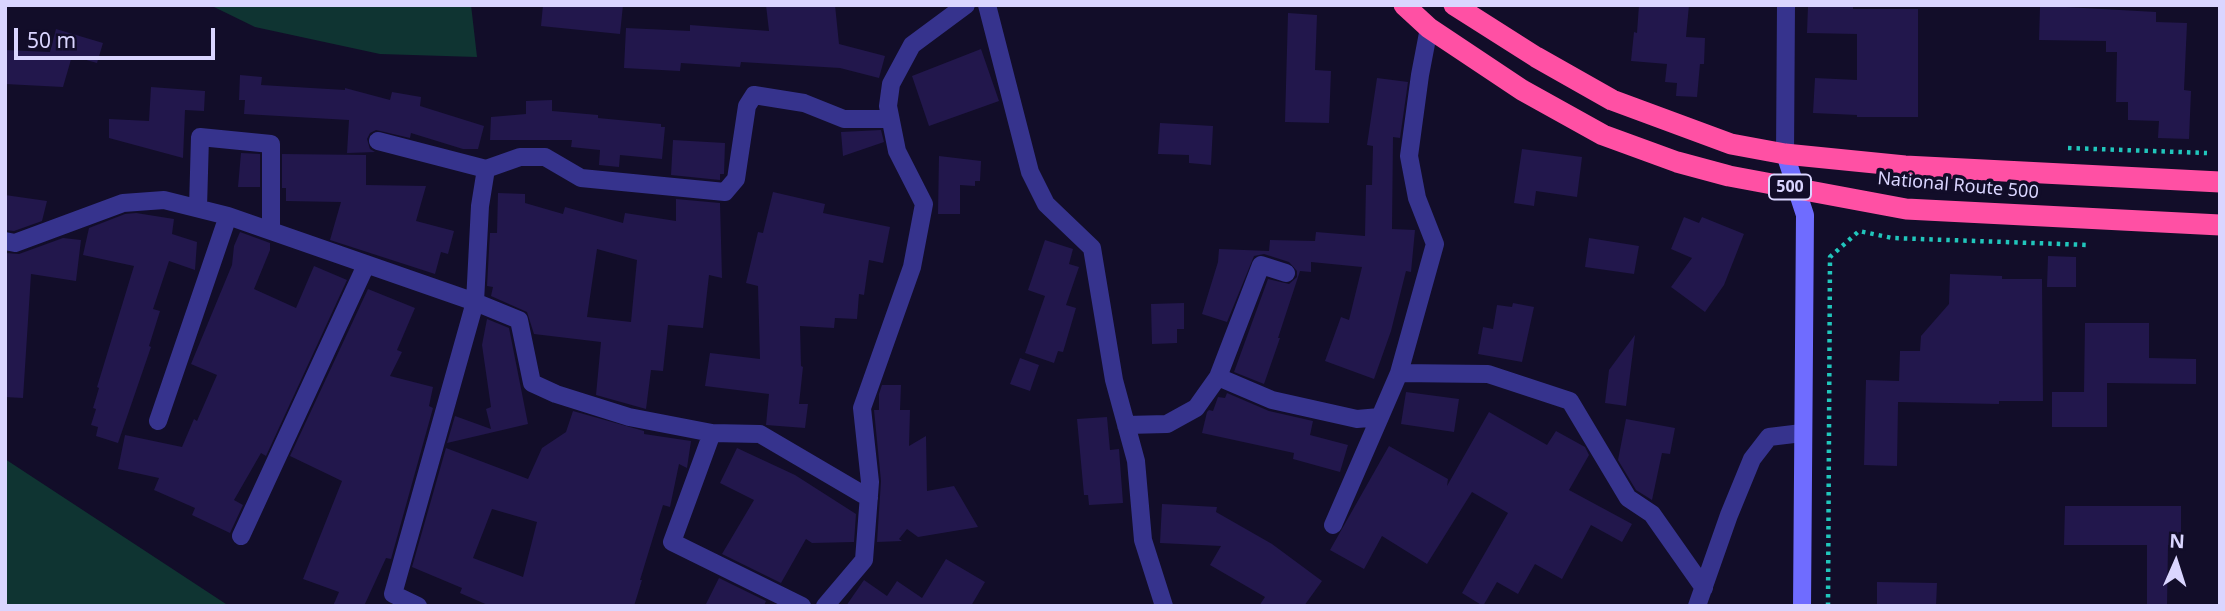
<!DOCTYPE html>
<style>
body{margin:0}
#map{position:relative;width:2225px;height:611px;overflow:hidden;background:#120d29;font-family:"Noto Sans",sans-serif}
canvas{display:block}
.frame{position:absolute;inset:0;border:7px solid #dad5ff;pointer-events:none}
.north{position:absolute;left:2141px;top:527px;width:70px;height:70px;-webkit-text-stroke:5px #120d29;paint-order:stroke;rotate:3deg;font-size:19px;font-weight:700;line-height:28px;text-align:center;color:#dad5ff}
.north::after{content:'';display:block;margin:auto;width:24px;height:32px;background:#dad5ff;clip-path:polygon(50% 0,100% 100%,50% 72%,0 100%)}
.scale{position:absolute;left:14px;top:28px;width:201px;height:32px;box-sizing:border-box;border:4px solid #dad5ff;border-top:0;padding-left:9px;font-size:21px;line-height:24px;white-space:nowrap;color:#dad5ff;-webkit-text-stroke:5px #120d29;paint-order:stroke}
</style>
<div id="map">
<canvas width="2225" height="611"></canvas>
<div class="frame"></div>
<div class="north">N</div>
<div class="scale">50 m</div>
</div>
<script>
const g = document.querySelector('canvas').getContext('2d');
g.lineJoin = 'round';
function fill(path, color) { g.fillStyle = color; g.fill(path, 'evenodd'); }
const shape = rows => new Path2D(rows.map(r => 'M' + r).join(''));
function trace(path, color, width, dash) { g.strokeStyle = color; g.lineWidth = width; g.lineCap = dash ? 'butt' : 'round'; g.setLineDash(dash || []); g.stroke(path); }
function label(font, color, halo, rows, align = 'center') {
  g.font = font + ' "Noto Sans",sans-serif'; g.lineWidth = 7; g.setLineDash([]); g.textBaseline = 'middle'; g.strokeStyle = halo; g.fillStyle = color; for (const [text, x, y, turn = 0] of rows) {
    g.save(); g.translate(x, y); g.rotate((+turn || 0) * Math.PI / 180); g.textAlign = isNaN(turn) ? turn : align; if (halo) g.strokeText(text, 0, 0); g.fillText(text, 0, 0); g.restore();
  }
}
const green = shape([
 [210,5,471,5,477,57,380,54,255,27],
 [5,459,229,606,5,606]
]);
const building = shape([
 [543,5,623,5,620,34,541,26],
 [766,5,835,5,839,44,885,56,879,78,840,68,741,62,740,67,681,63,680,71,624,68,626,28,690,31,690,25,769,31],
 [1639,5,1689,5,1686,37,1705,38,1704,64,1700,64,1697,97,1676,96,1677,83,1665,82,1667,64,1631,61,1634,32,1637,33],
 [1853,5,1853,9,1918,9,1918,117,1857,117,1857,115,1813,113,1815,78,1857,80,1857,34,1807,33,1808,6],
 [2048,6,2156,12,2156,22,2187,23,2184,90,2191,91,2189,139,2158,138,2159,121,2128,120,2128,102,2116,102,2117,52,2106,52,2106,41,2039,40,2040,7],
 [1288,13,1317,15,1315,70,1331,71,1329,123,1285,122],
 [56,29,103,43,97,63,72,56,63,87,5,84,5,50,50,52],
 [981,49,999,101,929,126,912,76],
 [240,75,262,77,261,85,345,90,345,88,390,100,392,92,421,97,420,106,484,126,478,149,463,149,411,133,410,138,376,130,370,133,367,139,370,149,375,152,347,153,349,120,244,114,245,100,239,100],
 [1377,78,1408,82,1400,138,1393,137,1392,229,1415,230,1411,272,1406,271,1391,331,1374,379,1325,361,1341,317,1349,320,1362,267,1311,262,1311,272,1300,271,1278,338,1280,338,1264,384,1234,372,1268,279,1289,284,1297,277,1297,271,1289,262,1264,254,1254,256,1227,322,1202,314,1218,262,1219,249,1269,251,1270,240,1315,241,1316,232,1365,236,1366,185,1372,185,1373,146,1367,145],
 [151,87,205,91,204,111,185,110,183,158,109,138,109,119,149,121],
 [552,100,552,111,598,115,598,118,661,124,661,127,665,127,662,159,620,155,619,167,599,165,600,150,571,147,572,140,490,140,491,117,526,114,526,101],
 [1160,123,1213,126,1211,165,1189,163,1189,155,1158,154],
 [881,130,884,142,843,156,841,132],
 [673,140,725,143,724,174,720,174,720,180,671,175],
 [1522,149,1582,157,1577,197,1536,191,1534,206,1514,203],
 [241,153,260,154,260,187,238,187],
 [282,154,366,155,366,185,426,186,416,221,454,231,448,254,441,252,435,274,330,240,341,202,286,201,286,188,282,188],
 [939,156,981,161,980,181,975,181,975,186,960,185,960,214,938,214],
 [773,192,825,204,823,213,890,227,883,263,869,260,864,295,859,294,857,319,835,318,834,328,800,326,801,366,803,367,799,404,808,404,805,428,766,425,769,394,705,386,710,353,760,359,758,286,746,283,758,232,763,233],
 [498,193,525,194,525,203,563,214,565,207,623,223,625,213,676,221,676,199,720,203,722,278,709,275,703,328,668,325,663,371,651,370,646,409,596,395,601,342,534,334,527,312,491,296,493,287,487,286,490,233,497,233],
 [597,249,637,260,631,322,587,317],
 [5,195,47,201,42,221,14,231,5,230],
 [136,213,174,219,172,234,197,242,195,270,169,261,153,309,160,311,149,346,151,347,118,443,96,436,98,427,91,425,96,409,93,408,99,388,97,387,134,266,83,255,89,228,125,214],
 [1684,217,1699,223,1702,217,1744,234,1724,285,1705,312,1671,287,1692,258,1671,249],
 [240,232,270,243,270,250,254,289,296,308,314,266,347,280,266,456,261,453,234,500,243,505,230,533,192,515,195,508,154,490,159,478,118,469,125,435,182,447,194,419,197,421,217,375,191,364,232,265,234,246],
 [63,238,81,240,76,281,31,274,23,398,5,397,5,253,19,254],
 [1589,238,1639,246,1634,274,1585,267],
 [1045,240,1073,249,1069,264,1079,267,1066,305,1076,308,1063,352,1058,351,1054,363,1025,353,1045,296,1028,290],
 [2048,256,2076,257,2076,287,2047,287],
 [1950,274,2002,276,2002,279,2042,279,2043,401,1999,401,1999,404,1898,402,1897,466,1864,465,1866,380,1899,381,1900,351,1920,351,1921,336,1949,304],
 [368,289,415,308,397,350,402,352,390,376,433,387,429,406,433,408,391,559,386,558,364,606,333,606,339,592,303,579,342,481,290,456],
 [1184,303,1184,329,1177,329,1177,343,1152,344,1151,304],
 [1513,303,1534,307,1522,362,1478,354,1483,327,1493,329,1497,305,1512,307],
 [487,319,509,328,528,424,447,443,455,416,491,429,486,409,491,407,482,345],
 [2085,323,2149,323,2149,358,2196,359,2196,384,2107,383,2107,427,2052,427,2052,392,2084,392],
 [1635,335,1626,406,1605,403,1609,370],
 [1020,358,1039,365,1030,391,1010,384],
 [882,385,901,385,900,410,910,410,909,446,926,436,927,491,954,486,978,527,918,537,907,529,899,539,902,541,877,542,881,481,874,410,879,410,879,394],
 [1406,392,1459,399,1454,432,1401,424],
 [1227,393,1269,411,1313,421,1310,435,1348,445,1340,472,1293,459,1294,453,1202,433,1207,412,1209,410,1213,411,1218,397,1225,398],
 [573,411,644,431,644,434,691,441,687,468,679,464,670,507,663,505,640,580,642,580,634,606,490,606,460,593,462,588,412,567,446,448,528,479,542,448,566,432],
 [492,509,537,522,523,577,473,558],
 [1489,412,1547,445,1556,431,1585,447,1589,455,1569,490,1632,524,1622,542,1591,525,1562,579,1535,564,1518,594,1497,582,1483,606,1462,593,1508,513,1472,492,1427,564,1382,536,1364,569,1330,550,1389,446,1448,479,1447,486],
 [1107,417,1110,450,1119,449,1123,503,1089,505,1088,495,1084,495,1077,419],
 [1626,419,1675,428,1670,454,1662,453,1652,500,1636,490,1618,460],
 [737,448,795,475,856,514,854,542,812,543,806,539,781,583,722,554,754,500,720,483],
 [1162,504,1217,507,1216,512,1272,544,1322,581,1304,606,1259,606,1265,597,1210,565,1221,546,1160,543],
 [2065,506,2181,506,2181,545,2168,545,2167,606,2147,606,2147,545,2064,545],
 [946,559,985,582,971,606,846,606,864,580,887,596,897,581,922,598],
 [719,578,766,601,764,606,705,606],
 [1877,582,1937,583,1936,606,1877,606]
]);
const path = shape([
 [2068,148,2207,153],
 [1828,606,1830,257,1859,231,1892,238,2089,245]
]);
const street = shape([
 [987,5,1030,172,1046,204,1092,248,1114,380,1136,461,1143,540,1164,606],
 [378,141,486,169],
 [1785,154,1786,5],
 [198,208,200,137,271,144,271,231],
 [5,241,15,243,123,203,164,200,228,216,475,302,519,320,532,383,556,394,629,417,712,433,760,434,869,498],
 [1399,373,1488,374,1570,401,1628,498,1652,514,1704,588],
 [1218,377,1261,265,1286,273],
 [158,421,228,216],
 [1126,425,1167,424,1196,408,1218,377,1272,400,1357,419,1380,417,1399,373,1435,244,1417,198,1409,156,1420,75,1429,28],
 [712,433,672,542,802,606],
 [1333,525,1380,417],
 [241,536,366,265],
 [418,606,393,594,475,302,480,206,486,169,520,157,545,157,581,178,725,192,736,179,747,106,754,95,804,103,844,119,890,119],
 [825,606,864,560,870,482,862,408,912,267,924,204,897,151,888,106,891,84,912,45,966,5],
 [1697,606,1729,515,1752,459,1769,437,1802,433]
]);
const secondary = shape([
 [1785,154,1805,215,1802,606]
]);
const highway = shape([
 [1404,5,1429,28,1522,90,1603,135,1677,162,1729,176,1906,209,2220,225],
 [1454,5,1536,57,1612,100,1731,144,1785,154,1905,166,2220,182]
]);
const shields = [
 [1790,187,42]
];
const shieldNames = [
 ["500",1790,187]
];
const streetNames = [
 ["National Route 500",1958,186,5]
];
fill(green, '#0f3432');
fill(building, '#22174c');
trace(path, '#21c6bc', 4.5, [3.5, 5]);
trace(street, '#36338d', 18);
trace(secondary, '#6f6cff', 18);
trace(highway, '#ff50a4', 21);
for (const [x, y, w] of shields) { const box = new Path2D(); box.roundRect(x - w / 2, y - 12.5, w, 25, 5); g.fillStyle = '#120d29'; g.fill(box); trace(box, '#dad5ff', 2); }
label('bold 16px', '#dad5ff', null, shieldNames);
label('18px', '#dad5ff', '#120d29', streetNames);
</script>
